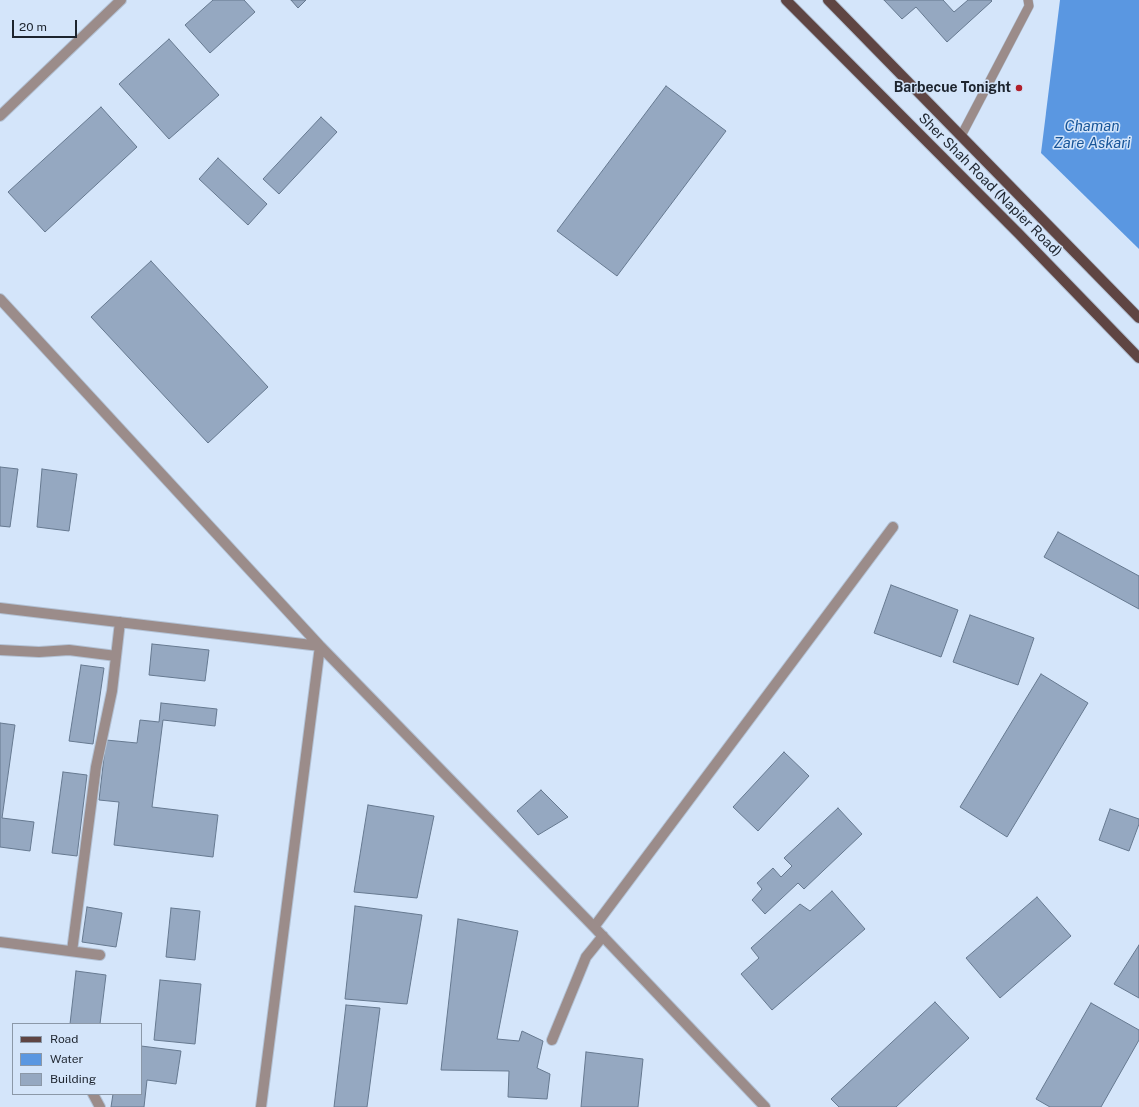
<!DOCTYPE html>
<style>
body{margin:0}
#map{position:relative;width:1139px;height:1107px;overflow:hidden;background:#d4e5fa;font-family:"Public Sans",sans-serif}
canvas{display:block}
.legend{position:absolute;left:12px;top:1023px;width:130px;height:72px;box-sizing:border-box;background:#d4e5fa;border:1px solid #8b98a8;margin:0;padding:5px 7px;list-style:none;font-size:12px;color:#1d242e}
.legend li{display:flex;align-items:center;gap:8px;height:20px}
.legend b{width:20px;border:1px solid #8b98a8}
.scale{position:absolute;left:12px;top:20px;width:65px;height:18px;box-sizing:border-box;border:2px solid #1d242e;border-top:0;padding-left:5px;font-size:12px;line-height:14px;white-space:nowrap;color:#1d242e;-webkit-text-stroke:3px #d4e5fa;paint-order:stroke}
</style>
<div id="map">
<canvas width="1139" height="1107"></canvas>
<ul class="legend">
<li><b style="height:5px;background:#5f4543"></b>Road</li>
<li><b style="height:11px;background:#5a97e1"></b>Water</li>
<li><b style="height:11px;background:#95a8c1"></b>Building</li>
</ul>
<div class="scale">20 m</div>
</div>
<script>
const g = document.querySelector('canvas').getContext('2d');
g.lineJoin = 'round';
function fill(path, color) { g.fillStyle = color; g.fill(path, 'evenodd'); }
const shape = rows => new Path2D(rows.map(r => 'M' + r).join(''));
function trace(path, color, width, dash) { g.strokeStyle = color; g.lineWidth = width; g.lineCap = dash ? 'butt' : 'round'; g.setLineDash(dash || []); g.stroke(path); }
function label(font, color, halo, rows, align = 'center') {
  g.font = font + ' "Public Sans",sans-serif'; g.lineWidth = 3; g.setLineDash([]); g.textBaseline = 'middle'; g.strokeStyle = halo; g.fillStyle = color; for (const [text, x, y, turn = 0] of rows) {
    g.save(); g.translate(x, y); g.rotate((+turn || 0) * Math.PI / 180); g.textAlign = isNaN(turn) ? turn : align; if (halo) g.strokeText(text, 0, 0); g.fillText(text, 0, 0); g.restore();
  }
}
const water = shape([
 [1060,0,1139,0,1139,249,1041,153]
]);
const building = shape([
 [213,0,244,0,255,12,210,53,185,25,213,0],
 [291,0,306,0,298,8,291,0],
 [884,0,943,0,954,12,968,0,991,0,992,1,947,42,916,7,902,19,884,0],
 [169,39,219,95,169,139,119,84,169,39],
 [666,86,726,131,617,276,557,231,666,86],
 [101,107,137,147,45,232,8,192,101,107],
 [321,117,337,132,279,194,263,179,321,117],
 [218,158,267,204,248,225,199,179,218,158],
 [151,261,268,387,208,443,91,317,151,261],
 [0,467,18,469,10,527,0,526,0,467],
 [42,469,77,474,69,531,37,527,42,469],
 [1058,532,1139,576,1139,609,1044,557,1058,532],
 [891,585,958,610,941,657,874,633,891,585],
 [970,615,1034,638,1018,685,953,662,970,615],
 [152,644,209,650,205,681,149,675,152,644],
 [81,665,104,668,93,744,69,741,81,665],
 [1041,674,1088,703,1007,837,960,807,1041,674],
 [161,703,217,709,215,726,163,720,152,807,218,815,213,857,114,845,119,802,99,800,106,740,137,743,140,720,159,722,161,703],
 [0,723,15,725,2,818,34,822,30,851,0,847,0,723],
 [784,752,809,776,758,831,733,807,784,752],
 [63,772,87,775,77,856,52,853,63,772],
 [541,790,568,817,538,835,517,811,541,790],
 [368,805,434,816,417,898,354,892,368,805],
 [838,808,862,834,804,889,798,883,765,914,752,900,762,889,757,883,773,868,781,877,792,866,784,858,838,808],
 [1110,809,1139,819,1139,824,1129,851,1099,840,1110,809],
 [832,891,865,929,772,1010,741,974,759,958,751,948,800,904,810,911,832,891],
 [1037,897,1071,936,1000,998,966,958,1037,897],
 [355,906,422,915,407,1004,345,999,355,906],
 [87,907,122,913,116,947,82,942,87,907],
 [171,908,200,911,195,960,166,957,171,908],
 [458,919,518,931,497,1039,519,1041,522,1031,543,1041,537,1068,550,1074,547,1099,508,1097,509,1071,441,1070,458,919],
 [1139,945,1139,998,1114,984,1139,945],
 [76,971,106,975,100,1024,70,1024,76,971],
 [160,980,201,984,195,1044,154,1040,160,980],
 [935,1002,969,1038,896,1107,839,1107,831,1099,935,1002],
 [1091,1003,1139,1030,1139,1040,1101,1107,1050,1107,1036,1099,1091,1003],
 [346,1005,380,1008,367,1107,334,1107,346,1005],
 [141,1046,181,1051,176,1084,147,1080,144,1107,111,1107,113,1094,141,1094,141,1046],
 [586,1052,643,1059,638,1107,581,1107,586,1052]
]);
const lane = shape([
 [961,136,1029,6,1028,0]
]);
const street = shape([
 [0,116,121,0],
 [0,299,320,646,594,927,765,1107],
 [0,608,320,646,261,1107],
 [0,650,39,652,69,650,116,656],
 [594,927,893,527],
 [0,942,100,955],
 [72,951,96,767,112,691,120,622],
 [552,1040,586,957,603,936],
 [93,1094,100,1107]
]);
const primary = shape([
 [786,0,1019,234,1139,358],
 [828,0,1139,318]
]);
const markers = [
 [1019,88,4,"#b11f2a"]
];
const poiNames = [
 ["Barbecue Tonight",1011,88]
];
const streetNames = [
 ["Sher Shah Road (Napier Road)",990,185,45]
];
const waterNames = [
 ["Chaman",1092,126],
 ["Zare Askari",1092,143]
];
fill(water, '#5a97e1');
fill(building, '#95a8c1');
trace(building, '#667990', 1);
trace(lane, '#b3c2d5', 10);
trace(street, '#b3c2d5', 12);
trace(primary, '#b3c2d5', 12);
trace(lane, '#9b8c8a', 9);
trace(street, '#9b8c8a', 10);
trace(primary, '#5f4543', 10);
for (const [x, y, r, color] of markers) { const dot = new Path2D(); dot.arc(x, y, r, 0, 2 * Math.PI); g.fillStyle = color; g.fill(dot); trace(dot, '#d4e5fa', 1.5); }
label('bold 14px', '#1d242e', '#d4e5fa', poiNames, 'right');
label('14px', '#1d242e', '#d4e5fa', streetNames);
label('italic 15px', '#175599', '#d4e5fa', waterNames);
</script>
